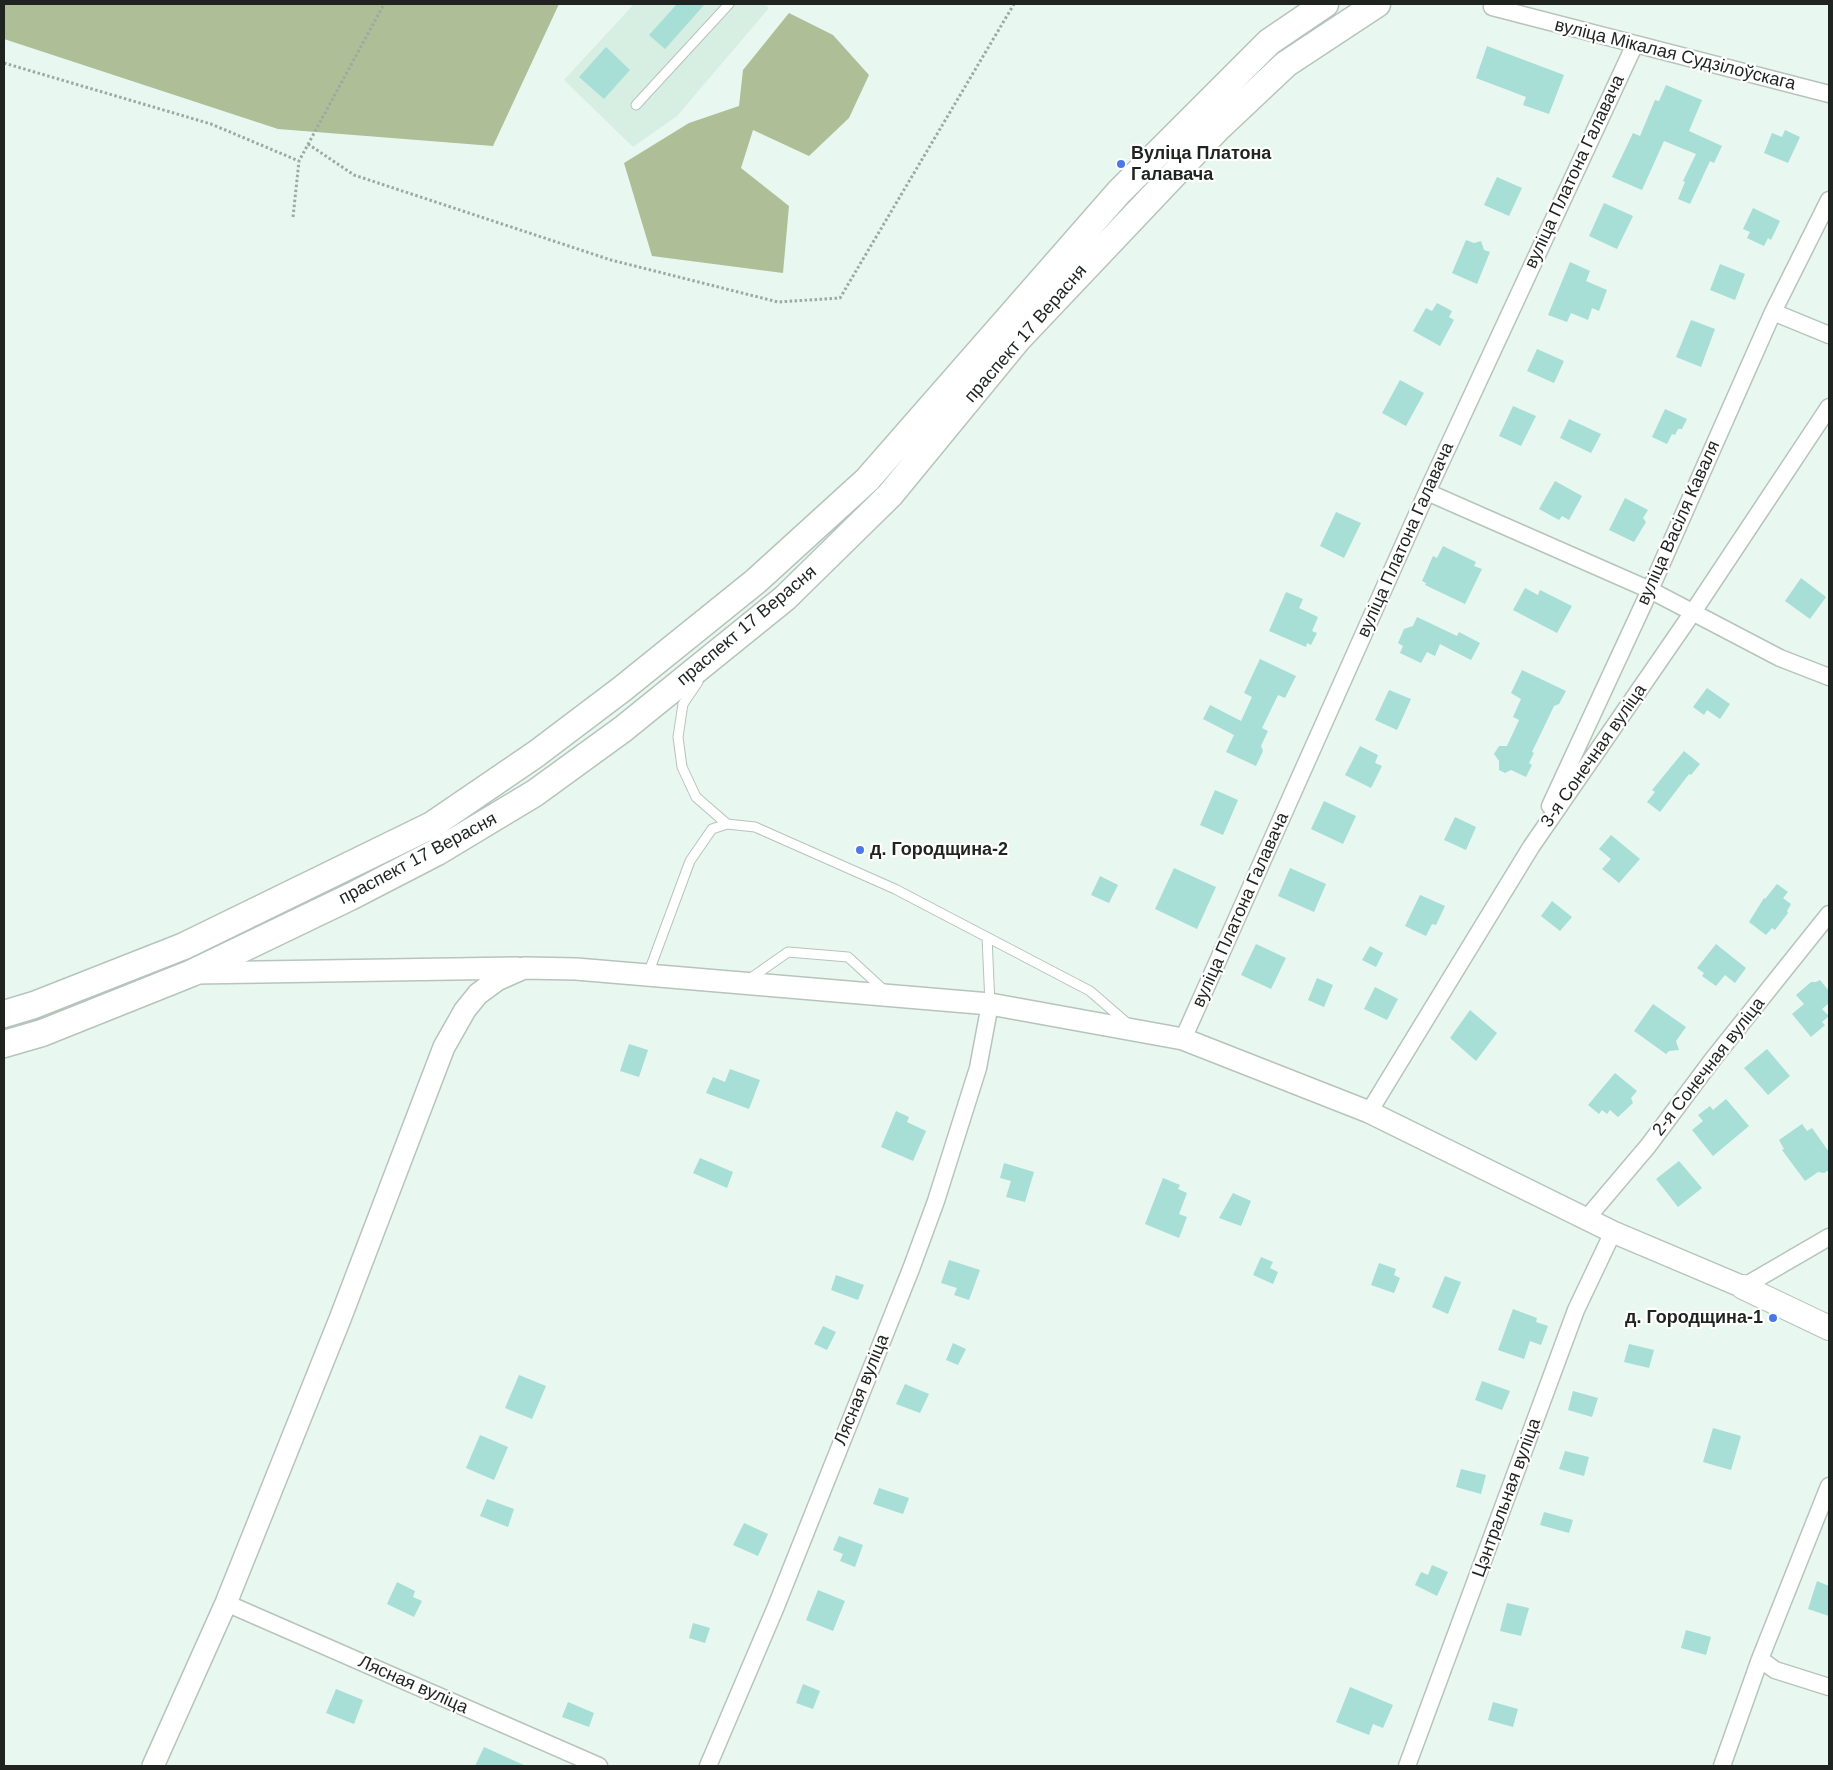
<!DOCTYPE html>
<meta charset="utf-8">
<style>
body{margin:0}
#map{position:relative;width:1833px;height:1770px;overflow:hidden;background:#e8f7f0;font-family:Arial,sans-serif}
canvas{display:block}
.frame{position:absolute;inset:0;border:5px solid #1f2421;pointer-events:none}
</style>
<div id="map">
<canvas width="1833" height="1770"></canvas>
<div class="frame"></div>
</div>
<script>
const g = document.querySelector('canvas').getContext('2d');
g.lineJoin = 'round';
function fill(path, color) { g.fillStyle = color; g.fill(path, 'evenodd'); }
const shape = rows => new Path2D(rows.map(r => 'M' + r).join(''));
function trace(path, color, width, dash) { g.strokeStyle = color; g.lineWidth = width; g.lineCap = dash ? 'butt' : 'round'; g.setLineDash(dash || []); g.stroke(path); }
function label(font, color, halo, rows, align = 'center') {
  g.font = font + ' Arial,sans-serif'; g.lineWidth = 4.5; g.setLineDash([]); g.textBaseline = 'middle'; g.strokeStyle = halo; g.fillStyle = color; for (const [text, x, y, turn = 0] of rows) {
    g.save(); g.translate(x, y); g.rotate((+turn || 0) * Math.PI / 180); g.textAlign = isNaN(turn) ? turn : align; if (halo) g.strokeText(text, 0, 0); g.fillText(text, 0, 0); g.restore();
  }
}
const built = shape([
 [634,4,764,4,769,8,677,116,633,147,564,80]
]);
const forest = shape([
 [4,4,559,4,493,146,278,129,4,39],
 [789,13,833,35,869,75,849,118,809,156,753,130,741,168,789,206,783,273,652,256,624,163,689,123,739,106,743,70]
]);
const building = shape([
 [677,4,705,4,665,49,649,35],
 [1487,46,1564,75,1549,114,1523,105,1526,97,1476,78],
 [606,47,630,70,604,99,579,77],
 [1666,85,1702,100,1689,131,1722,146,1714,163,1710,161,1690,204,1678,199,1685,182,1683,181,1696,154,1664,141,1642,190,1612,177,1633,133,1640,136,1655,100,1659,101],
 [1785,130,1800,137,1788,163,1764,153,1772,133,1782,137],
 [1497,177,1522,188,1509,216,1484,205],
 [1604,203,1633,216,1617,249,1589,236],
 [1753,208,1780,221,1771,240,1768,238,1764,246,1747,238,1750,232,1743,229],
 [1466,240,1474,243,1481,241,1484,250,1490,252,1477,284,1452,273],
 [1570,262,1590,271,1586,281,1607,290,1599,311,1592,308,1588,320,1571,313,1567,322,1548,315],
 [1720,264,1745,274,1735,300,1710,290],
 [1437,303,1452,311,1449,317,1454,320,1440,346,1413,331,1426,308,1432,311],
 [1691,320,1715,329,1701,367,1676,357],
 [1537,349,1564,361,1554,383,1527,371],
 [1400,380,1424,393,1406,426,1382,413],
 [1513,406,1536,416,1521,446,1499,436],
 [1665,409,1687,419,1682,429,1678,429,1675,435,1672,434,1667,444,1652,437],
 [1569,419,1601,434,1591,453,1560,438],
 [1555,481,1582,496,1569,520,1562,516,1559,520,1539,509],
 [1625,498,1648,510,1643,518,1646,522,1634,542,1609,530],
 [1336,512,1361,523,1344,558,1320,546],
 [1443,546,1476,562,1474,566,1482,569,1465,604,1425,585,1426,583,1422,581,1433,556,1437,558],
 [1801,578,1826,597,1810,619,1785,601],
 [1525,588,1538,595,1540,590,1572,606,1557,633,1513,610],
 [1286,592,1303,599,1299,608,1318,617,1312,631,1317,633,1311,645,1307,643,1306,647,1269,631],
 [1417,617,1457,636,1459,632,1480,643,1471,660,1440,644,1435,656,1427,652,1421,663,1400,653,1403,646,1398,643,1404,629,1413,626],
 [1260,659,1296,676,1285,698,1278,695,1262,728,1268,731,1261,746,1263,751,1256,766,1226,752,1234,735,1203,719,1210,705,1241,721,1252,697,1244,693],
 [1522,670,1566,691,1559,704,1554,706,1532,752,1534,753,1529,763,1532,765,1526,777,1511,770,1505,773,1499,770,1499,761,1494,754,1499,746,1507,746,1519,720,1513,717,1521,699,1511,693],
 [1707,688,1730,704,1720,719,1707,710,1704,715,1693,707],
 [1389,690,1411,699,1397,730,1375,720],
 [1360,746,1378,755,1375,763,1382,766,1371,788,1345,775],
 [1684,751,1700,764,1691,775,1689,774,1660,812,1647,802,1655,792,1652,790],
 [1215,790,1238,800,1223,835,1200,825],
 [1324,801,1356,816,1343,844,1311,829],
 [1455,817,1476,827,1466,850,1444,840],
 [1611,835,1640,859,1619,883,1602,869,1611,859,1599,849],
 [1174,868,1216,887,1197,929,1155,909],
 [1290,868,1326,884,1314,912,1278,896],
 [1100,876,1118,885,1109,903,1091,895],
 [1777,884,1788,892,1783,898,1791,904,1787,911,1788,913,1775,930,1772,928,1766,935,1749,922,1764,898,1765,899],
 [1420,895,1445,906,1436,925,1432,924,1426,936,1405,926],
 [1552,901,1572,917,1560,931,1541,916],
 [1256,944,1286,958,1271,989,1241,975],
 [1716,944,1746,968,1735,983,1725,975,1716,986,1702,976,1704,973,1697,968],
 [1370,946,1383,953,1376,967,1362,960],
 [1317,978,1333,985,1324,1007,1308,1000],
 [1820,980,1829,991,1829,1003,1822,1009,1829,1016,1822,1022,1825,1025,1811,1037,1792,1014,1804,1004,1796,995,1811,982,1816,982],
 [1375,987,1398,999,1387,1020,1364,1009],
 [1653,1004,1686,1027,1676,1041,1679,1050,1669,1051,1666,1054,1634,1031],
 [1470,1010,1497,1033,1476,1061,1450,1038],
 [629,1044,648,1050,639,1077,620,1071],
 [1767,1049,1790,1076,1768,1095,1744,1068],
 [730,1069,760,1080,749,1109,706,1093,713,1077,725,1082],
 [1615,1073,1637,1091,1631,1098,1633,1103,1618,1117,1610,1110,1607,1114,1602,1110,1599,1114,1588,1105],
 [1726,1099,1749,1126,1713,1156,1692,1130,1703,1121,1698,1115,1710,1106,1713,1110],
 [896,1111,909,1117,907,1122,926,1131,913,1161,881,1147],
 [1802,1124,1807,1131,1812,1128,1829,1152,1829,1170,1824,1173,1818,1172,1805,1181,1782,1150,1784,1149,1779,1140],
 [700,1158,733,1172,727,1188,693,1173],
 [1679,1161,1702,1188,1678,1207,1656,1179],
 [1004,1163,1034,1172,1025,1202,1006,1197,1011,1181,1000,1178],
 [1163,1178,1180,1185,1178,1189,1187,1193,1179,1214,1187,1217,1179,1238,1145,1224],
 [1233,1193,1251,1201,1241,1226,1219,1218],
 [1261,1257,1273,1262,1270,1268,1278,1272,1273,1284,1253,1275],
 [949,1260,980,1270,969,1300,954,1295,957,1288,941,1283],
 [1379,1263,1396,1269,1394,1275,1400,1278,1394,1293,1371,1285],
 [836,1275,864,1285,858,1300,831,1290],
 [1445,1276,1461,1282,1448,1314,1432,1307],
 [1513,1309,1537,1318,1536,1322,1548,1326,1541,1345,1530,1341,1524,1359,1498,1350],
 [823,1326,836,1332,827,1350,814,1344],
 [953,1343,966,1349,958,1365,946,1360],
 [1629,1344,1654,1350,1649,1368,1624,1362],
 [519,1375,546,1386,532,1419,505,1408],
 [1482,1381,1510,1391,1502,1410,1475,1400],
 [905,1384,929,1394,920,1413,896,1404],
 [1573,1391,1598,1398,1592,1417,1568,1410],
 [1713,1428,1741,1436,1731,1470,1703,1462],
 [480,1435,508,1447,494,1480,466,1468],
 [1565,1451,1589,1457,1584,1476,1559,1469],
 [1461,1469,1486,1475,1481,1494,1456,1487],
 [879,1488,909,1498,903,1514,873,1504],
 [487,1499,514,1509,508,1527,480,1516],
 [1544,1512,1573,1520,1569,1533,1540,1525],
 [744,1523,768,1534,758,1556,733,1545],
 [839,1536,863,1545,855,1567,840,1561,843,1554,833,1550],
 [1432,1565,1448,1572,1437,1596,1415,1585,1421,1572,1428,1575],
 [1817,1581,1829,1586,1829,1616,1808,1609],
 [397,1582,415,1591,413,1597,422,1601,414,1617,387,1604],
 [818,1590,845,1601,833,1631,806,1620],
 [1507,1603,1529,1608,1521,1636,1500,1631],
 [693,1623,710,1628,705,1643,689,1638],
 [1686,1630,1711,1637,1706,1655,1681,1648],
 [803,1684,820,1691,813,1709,796,1703],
 [1350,1687,1393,1705,1383,1728,1373,1724,1369,1735,1336,1722],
 [336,1689,363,1700,354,1724,326,1713],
 [568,1702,594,1713,589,1727,562,1717],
 [1493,1702,1518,1709,1513,1727,1488,1720],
 [484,1747,526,1766,475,1766]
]);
const path = shape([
 [4,63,211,124,299,161],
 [308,144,354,175,611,260,778,302,840,298,1014,4],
 [293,217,299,161,384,4]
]);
const service = shape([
 [636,105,729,4],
 [698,682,683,704,678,737,682,767,696,797,727,824],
 [987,937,990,1004],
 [648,974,690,861,712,829,727,824,755,827,895,889,1090,991,1128,1024],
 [748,980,788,952,848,957,885,991]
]);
const minor = shape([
 [1492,7,1829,94],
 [1773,312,1829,335],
 [1427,492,1650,590,1780,658,1829,677],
 [1550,806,1650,590,1773,312,1829,200],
 [1183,1039,1427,492,1635,44],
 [1369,1112,1531,847,1693,612,1829,407],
 [1587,1218,1648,1146,1713,1059,1829,914],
 [1743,1287,1829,1237],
 [226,1603,599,1766],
 [1760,1659,1775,1670,1829,1687],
 [708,1766,775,1609,911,1269,936,1201,978,1068,990,1004],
 [1407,1766,1576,1310,1613,1232],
 [1722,1766,1760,1659,1829,1486]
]);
const tertiary = shape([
 [195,973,517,968],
 [153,1766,226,1603,340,1319,444,1047,465,1010,478,994,497,980,524,968,576,969,990,1004,1183,1039,1369,1112,1613,1232,1743,1287]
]);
const secondary = shape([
 [1743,1287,1829,1328]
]);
const primary = shape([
 [4,1014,34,1005,184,946,432,825,536,754,622,689,756,581,867,480,1119,192,1269,42,1325,4],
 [4,1044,42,1033,192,973,350,897,437,852,535,793,623,729,785,598,890,495,1018,339,1217,129,1286,64,1377,4]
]);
const markers = [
 [1121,164,5,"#4b77ea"],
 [860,850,5,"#4b77ea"],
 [1773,1318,5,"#4b77ea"]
];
const streetNames = [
 ["вуліца Мікалая Судзілоўскага",1675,55,14],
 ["вуліца Платона Галавача",1575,172,-65],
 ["праспект 17 Верасня",1026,334,-49],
 ["вуліца Васіля Каваля",1679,523,-66],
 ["вуліца Платона Галавача",1406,540,-66],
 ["праспект 17 Верасня",747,626,-40],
 ["3-я Сонечная вуліца",1594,756,-55],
 ["праспект 17 Верасня",418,859,-28],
 ["вуліца Платона Галавача",1241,910,-66],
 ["2-я Сонечная вуліца",1709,1067,-52],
 ["Лясная вуліца",862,1390,-68],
 ["Цэнтральная вуліца",1507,1498,-70],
 ["Лясная вуліца",413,1685,24]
];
const poiNames = [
 ["Вуліца Платона",1131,154],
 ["Галавача",1131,175],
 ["д. Городщина-2",870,850],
 ["д. Городщина-1",1763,1318,"right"]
];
fill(built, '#d7eee3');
fill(forest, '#aebe96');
fill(building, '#a7ded6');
trace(service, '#b6c4bd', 11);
trace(minor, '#b6c4bd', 19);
trace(tertiary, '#b6c4bd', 24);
trace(secondary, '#b6c4bd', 26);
trace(primary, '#b6c4bd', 29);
trace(path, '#9ea9a4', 3, [2.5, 2.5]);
trace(service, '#fff', 9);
trace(minor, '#fff', 16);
trace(tertiary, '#fff', 21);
trace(secondary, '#fff', 24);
trace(primary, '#fff', 26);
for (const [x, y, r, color] of markers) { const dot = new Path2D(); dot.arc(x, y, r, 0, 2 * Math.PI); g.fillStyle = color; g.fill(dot); trace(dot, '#fff', 2); }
label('18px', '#1f2421', '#fff', streetNames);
label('bold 18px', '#1f2421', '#fff', poiNames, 'left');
</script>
